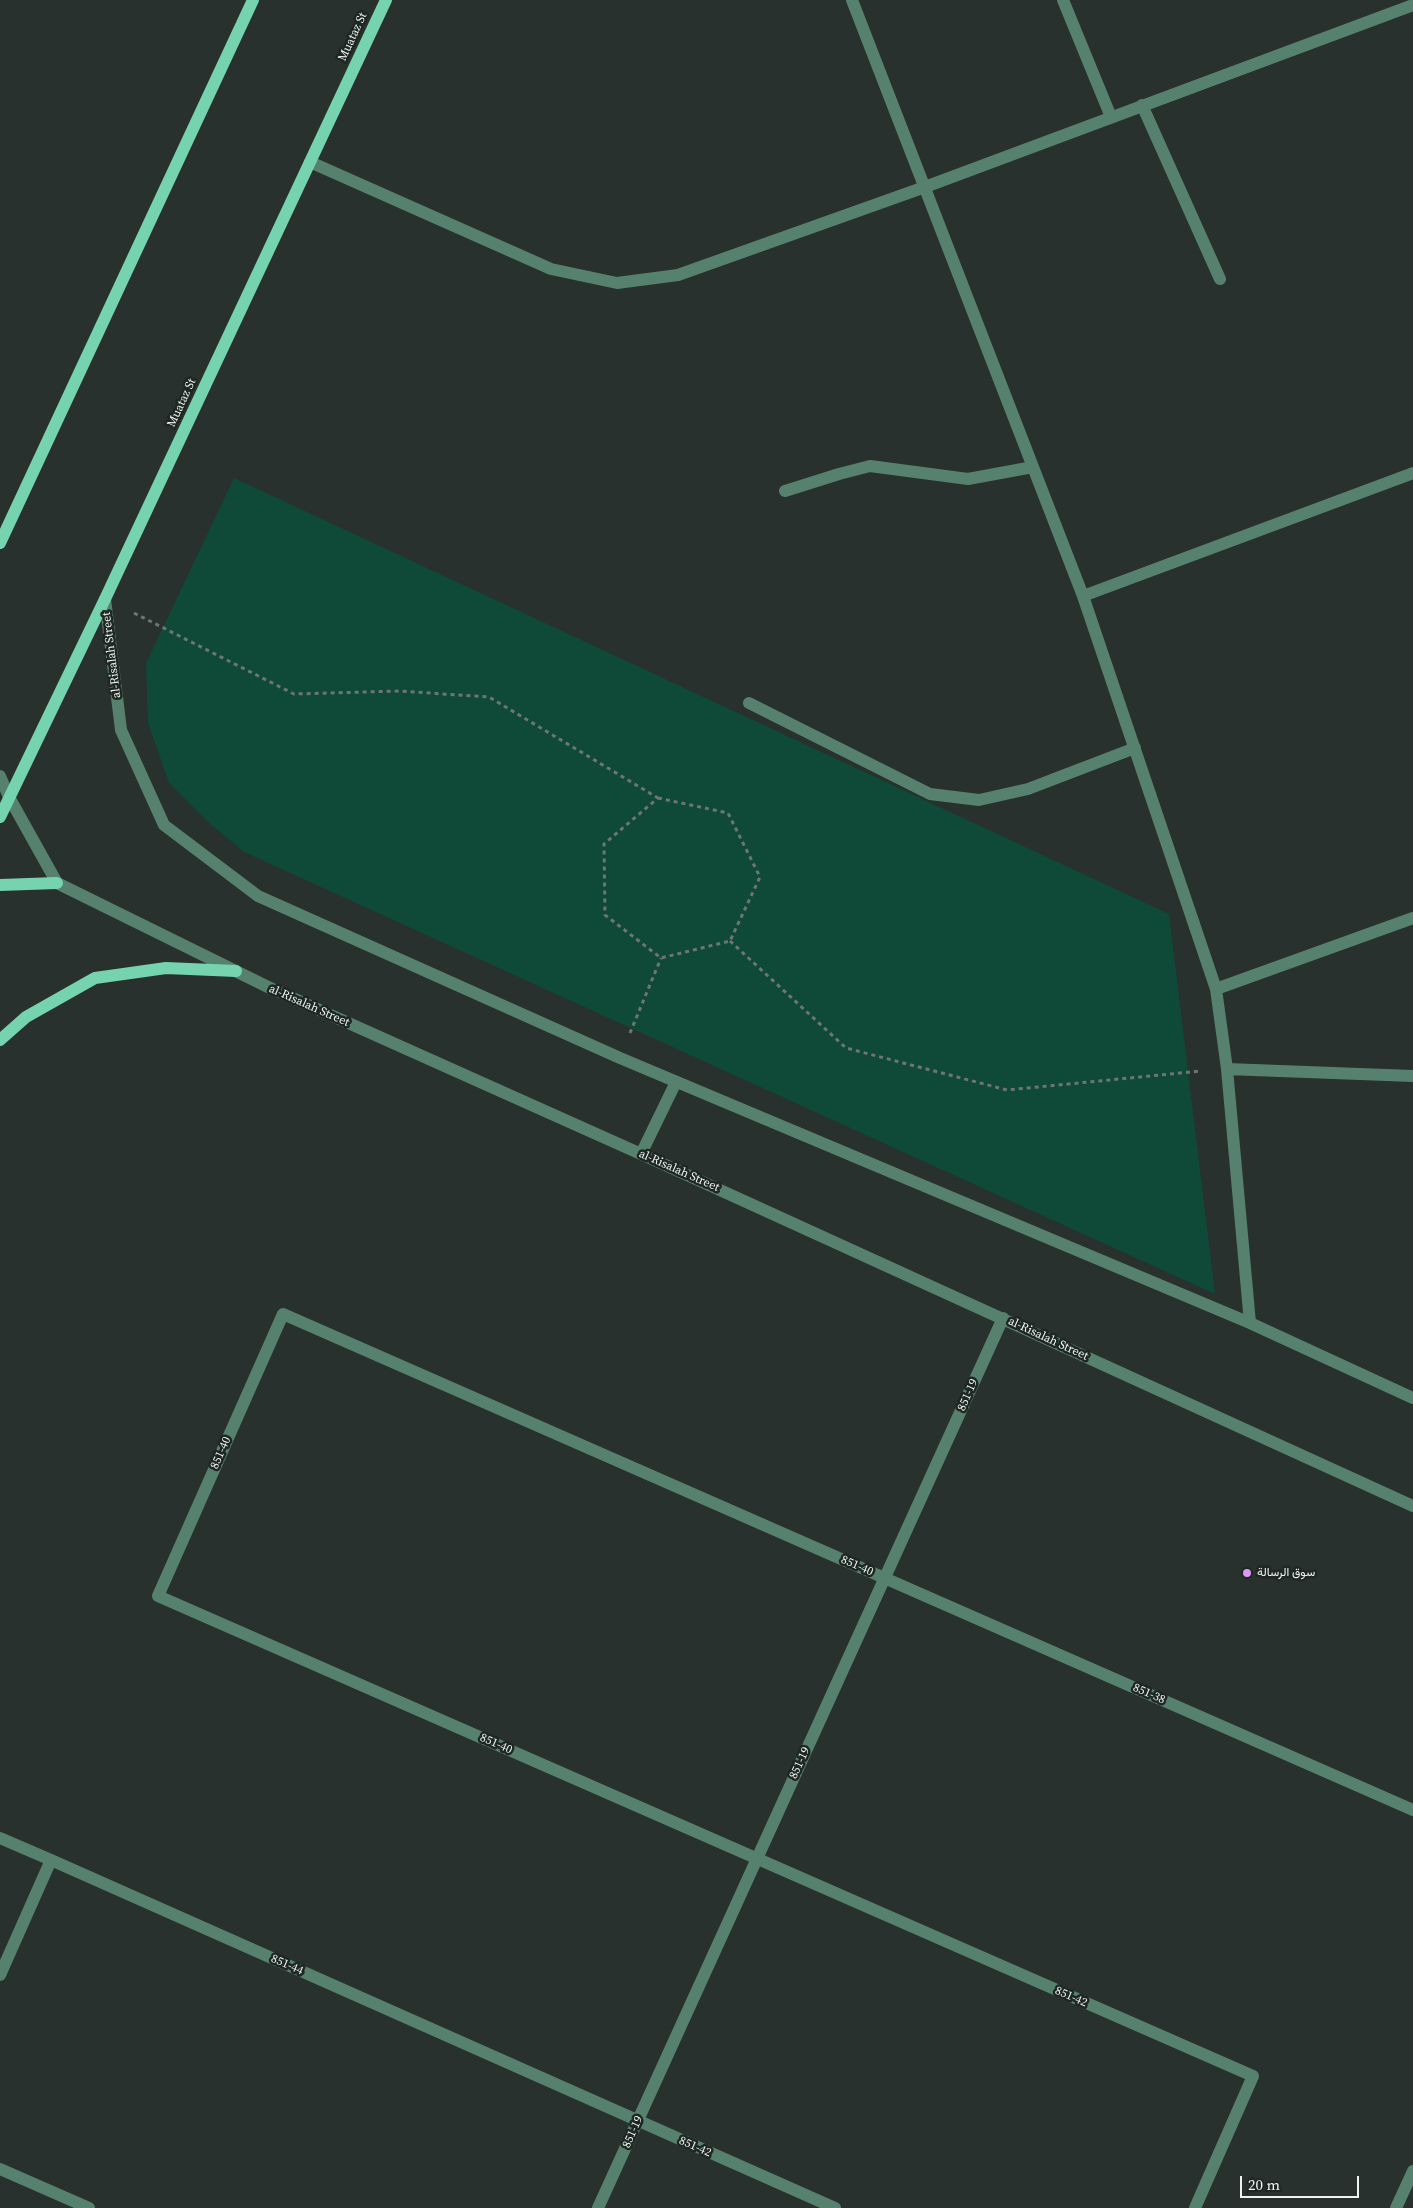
<!DOCTYPE html>
<meta charset="utf-8">
<style>
body{margin:0}
#map{position:relative;width:1413px;height:2208px;overflow:hidden;background:#28312d;font-family:"Source Serif 4",serif}
canvas{display:block}
.scale{position:absolute;left:1240px;top:2176px;width:119px;height:22px;box-sizing:border-box;border:2px solid #edf3f0;border-top:0;padding-left:6px;font-size:15px;line-height:18px;white-space:nowrap;color:#edf3f0;-webkit-text-stroke:4px #1e2723;paint-order:stroke}
</style>
<div id="map">
<canvas width="1413" height="2208"></canvas>
<div class="scale">20 m</div>
</div>
<script>
const g = document.querySelector('canvas').getContext('2d');
g.lineJoin = 'round';
function fill(path, color) { g.fillStyle = color; g.fill(path, 'evenodd'); }
const shape = rows => new Path2D(rows.map(r => 'M' + r).join(''));
function trace(path, color, width, dash) { g.strokeStyle = color; g.lineWidth = width; g.lineCap = dash ? 'butt' : 'round'; g.setLineDash(dash || []); g.stroke(path); }
function label(font, color, halo, rows, align = 'center') {
  g.font = font + ' "Source Serif 4",Vazirmatn,serif'; g.lineWidth = 5; g.setLineDash([]); g.textBaseline = 'middle'; g.strokeStyle = halo; g.fillStyle = color; for (const [text, x, y, turn = 0] of rows) {
    g.save(); g.translate(x, y); g.rotate((+turn || 0) * Math.PI / 180); g.textAlign = isNaN(turn) ? turn : align; if (halo) g.strokeText(text, 0, 0); g.fillText(text, 0, 0); g.restore();
  }
}
const green = shape([
 [234,478,1169,914,1215,1294,244,852,207,821,169,783,148,723,146,663]
]);
const path = shape([
 [134,613,294,694,399,691,489,697,658,798],
 [658,798,728,813,760,877,730,941,661,958,605,915,604,844,658,798],
 [730,941,846,1048,1007,1090,1201,1071],
 [630,1033,661,958]
]);
const minor = shape([
 [852,0,1083,596,1216,989,1227,1069,1250,1323],
 [1063,0,1111,117],
 [1142,105,1220,279],
 [310,162,551,269,617,283,678,275,925,187,1413,5],
 [785,491,839,474,870,466,968,479,1033,467],
 [1083,596,1413,473],
 [105,599,121,730,164,825,258,896,620,1058,1250,1323,1413,1398],
 [749,703,930,794,979,800,1028,789,1135,748],
 [0,776,9,797,57,883,268,987,641,1154,1413,1506],
 [1216,989,1413,918],
 [1227,1069,1413,1076],
 [641,1154,676,1082],
 [0,1838,51,1860],
 [0,1975,51,1860,835,2208],
 [0,2169,89,2208],
 [598,2208,1003,1318],
 [1195,2208,1253,2076,158,1596,283,1314,1413,1810],
 [1396,2208,1413,2171]
]);
const major = shape([
 [0,543,253,0],
 [0,817,105,599,386,0],
 [0,885,57,883],
 [0,1040,26,1017,95,978,166,968,236,971]
]);
const markers = [
 [1247,1573,5,"#dc99f4"]
];
const streetNames = [
 ["Muataz St",353,37,-65],
 ["Muataz St",182,403,-65],
 ["al-Risalah Street",112,655,-97],
 ["al-Risalah Street",309,1006,24],
 ["al-Risalah Street",679,1171,24],
 ["al-Risalah Street",1048,1339,25],
 ["851-19",968,1395,-66],
 ["851-40",221,1453,-66],
 ["851-40",857,1566,24],
 ["851-38",1149,1694,24],
 ["851-40",496,1744,24],
 ["851-19",800,1763,-65],
 ["851-44",287,1965,24],
 ["851-42",1071,1997,24],
 ["851-19",633,2132,-66],
 ["851-42",695,2147,24]
];
const poiNames = [
 ["سوق الرسالة",1257,1573]
];
fill(green, '#0f4937');
trace(path, '#6e7673', 3, [4, 4]);
trace(minor, '#56816f', 12);
trace(major, '#76d3af', 12);
for (const [x, y, r, color] of markers) { const dot = new Path2D(); dot.arc(x, y, r, 0, 2 * Math.PI); g.fillStyle = color; g.fill(dot); trace(dot, '#1e2723', 2); }
label('12px', '#edf3f0', '#1e2723', streetNames);
label('12px', '#edf3f0', '#1e2723', poiNames, 'left');
</script>
